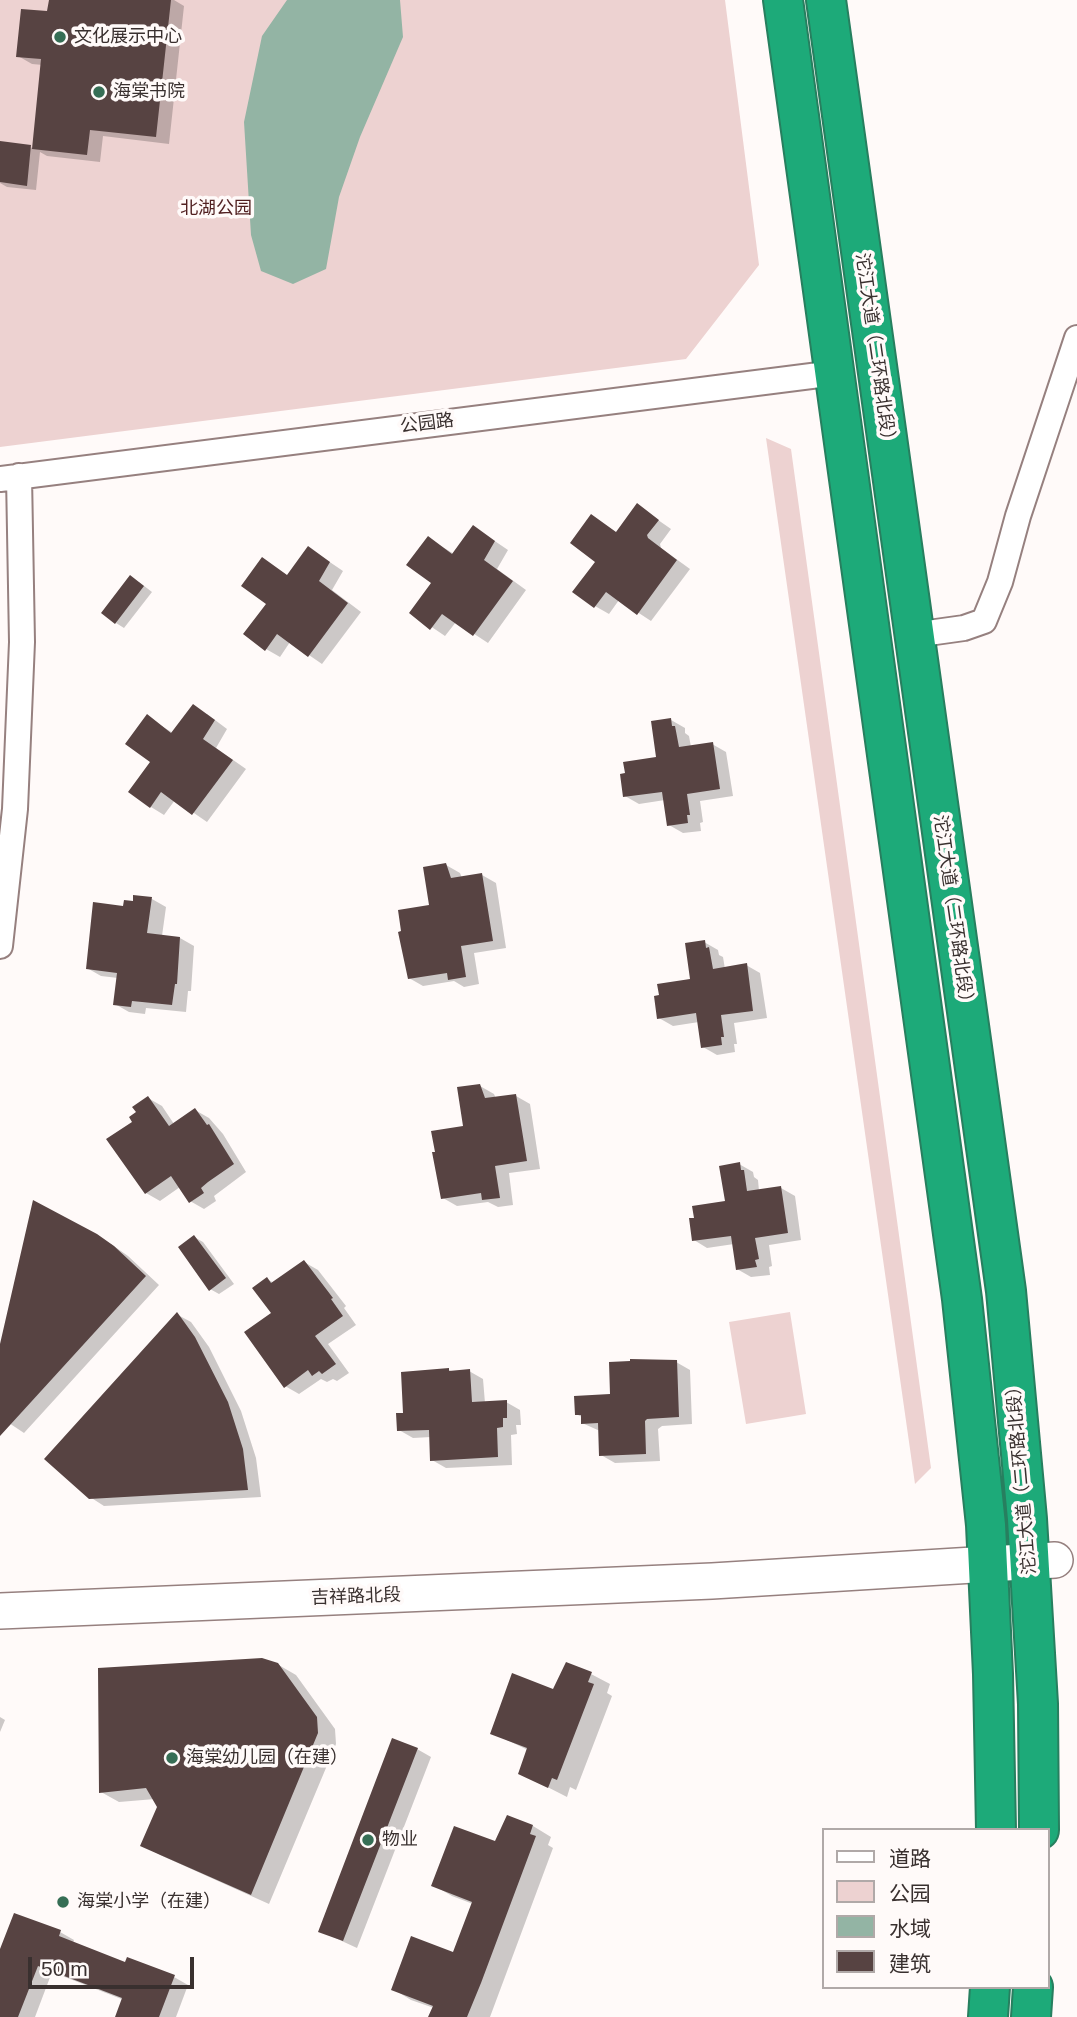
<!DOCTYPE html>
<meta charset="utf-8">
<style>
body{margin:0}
#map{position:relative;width:1077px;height:2017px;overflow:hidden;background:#fffaf9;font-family:Helvetica,"Noto Sans SC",sans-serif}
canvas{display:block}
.legend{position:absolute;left:822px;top:1828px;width:228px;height:161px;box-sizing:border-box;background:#fffaf9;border:2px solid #b0a9a8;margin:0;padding:9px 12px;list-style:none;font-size:21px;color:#39302f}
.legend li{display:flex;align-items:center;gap:14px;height:35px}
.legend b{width:35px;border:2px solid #b0a9a8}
.scale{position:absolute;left:28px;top:1957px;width:166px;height:32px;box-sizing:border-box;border:4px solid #39302f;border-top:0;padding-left:9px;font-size:21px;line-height:24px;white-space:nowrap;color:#39302f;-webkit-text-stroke:5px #fffaf9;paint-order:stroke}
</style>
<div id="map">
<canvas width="1077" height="2017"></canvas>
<ul class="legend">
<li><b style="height:9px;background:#fff"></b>道路</li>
<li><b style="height:19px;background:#edd2d1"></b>公园</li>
<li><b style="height:19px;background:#93b4a4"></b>水域</li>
<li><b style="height:19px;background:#574342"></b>建筑</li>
</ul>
<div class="scale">50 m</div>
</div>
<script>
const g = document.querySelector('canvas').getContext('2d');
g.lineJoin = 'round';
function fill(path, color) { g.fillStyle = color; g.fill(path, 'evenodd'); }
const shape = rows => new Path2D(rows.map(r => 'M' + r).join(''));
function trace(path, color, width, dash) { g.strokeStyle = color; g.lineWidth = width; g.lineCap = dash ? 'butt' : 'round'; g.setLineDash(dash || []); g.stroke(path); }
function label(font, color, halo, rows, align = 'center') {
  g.font = font + ' Helvetica,"Noto Sans SC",sans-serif'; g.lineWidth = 7; g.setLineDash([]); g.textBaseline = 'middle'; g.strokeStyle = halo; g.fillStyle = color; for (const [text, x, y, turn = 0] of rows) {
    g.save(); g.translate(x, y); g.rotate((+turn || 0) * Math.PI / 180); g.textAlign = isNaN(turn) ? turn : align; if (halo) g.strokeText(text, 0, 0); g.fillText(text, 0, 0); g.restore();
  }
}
const green = shape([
 [0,0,725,0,759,265,686,359,0,447],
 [766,438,791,449,931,1468,915,1484],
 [790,1312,806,1414,746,1424,729,1322]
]);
const water = shape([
 [287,0,400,0,403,37,360,137,339,197,326,269,293,284,261,271,251,235,244,122,262,36]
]);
const shadow = shape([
 [50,0,174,0,184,6,169,144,103,136,100,162,47,156,40,152,36,190,7,187,0,183,2,143,34,148,43,65,32,64,18,56,49,13],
 [638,506,671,529,660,544,661,548,690,569,651,621,619,600,609,614,595,606,597,561,592,516,617,533],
 [474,527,508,550,497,569,526,590,488,643,456,622,445,636,411,613,433,582,428,538,454,554],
 [309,548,343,571,332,590,361,612,322,664,290,642,280,657,266,649,268,604,263,559,288,576],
 [139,582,152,592,124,628,116,623],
 [207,714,227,729,216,748,246,769,207,822,175,800,164,815,151,807,153,762,147,717,173,733],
 [671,720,685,728,685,733,689,736,691,747,712,744,726,752,733,796,700,801,703,822,700,823,701,831,683,833,669,825,665,800,639,804,625,796,658,759],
 [446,865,460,873,462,878,482,875,496,883,506,948,474,953,479,984,464,987,454,981,423,986,409,978],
 [135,897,152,899,166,907,162,936,180,938,194,946,191,991,188,991,186,1012,146,1008,145,1014,129,1012,115,1004,118,978,101,976,87,968,125,908,135,903],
 [704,942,718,950,719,955,723,957,725,969,746,965,760,973,767,1018,734,1023,737,1044,734,1044,735,1052,717,1055,703,1047,699,1022,673,1026,659,1018,692,980],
 [480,1086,494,1094,496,1099,516,1096,530,1104,540,1169,509,1173,513,1205,498,1207,488,1202,457,1206,443,1198],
 [148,1098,162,1106,174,1124,195,1110,209,1118,223,1134,246,1172,214,1196,216,1201,204,1209,190,1201,180,1187,160,1201,146,1193,134,1122],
 [739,1164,753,1172,754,1177,758,1180,759,1191,781,1188,795,1196,801,1240,769,1245,772,1266,769,1267,770,1275,751,1277,737,1269,734,1244,707,1248,694,1240,727,1203],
 [194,1237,203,1242,234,1284,219,1294,210,1289],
 [111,1244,128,1256,159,1285,24,1433,0,1417,0,1350],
 [304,1262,318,1270,346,1306,344,1308,356,1325,328,1344,349,1373,337,1381,333,1379,327,1382,321,1379,299,1394,285,1386,267,1279,274,1283],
 [178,1315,191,1322,209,1347,241,1411,256,1458,261,1497,104,1506,90,1497],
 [676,1362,690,1370,692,1424,662,1426,658,1429,660,1461,615,1463,601,1455,600,1431,582,1423,582,1417,576,1414],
 [449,1370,453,1372,469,1371,483,1379,485,1403,506,1402,520,1410,521,1425,516,1425,517,1434,511,1435,512,1465,446,1468,432,1460,431,1437,413,1438,399,1430,405,1414],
 [277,1664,296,1675,335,1729,336,1744,269,1904,160,1855,142,1845,159,1807,155,1799,119,1802,101,1792],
 [591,1674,610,1684,607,1693,612,1696,576,1790,570,1787,567,1797,520,1773,528,1750,492,1733,554,1691],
 [0,1717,5,1720,0,1732],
 [417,1749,431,1757,357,1948,320,1931],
 [533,1826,551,1837,548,1845,553,1848,490,2017,431,2017,434,2008,411,2000,393,1989,454,1954,473,1904,452,1896,433,1885,496,1843],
 [60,1932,74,1940,73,1943,126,1964,128,1959,174,1977,188,1985,176,2017,117,2017,124,2000,52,1972,35,2017,0,2017,0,1954]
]);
const building = shape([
 [49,0,171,0,156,137,90,130,87,155,32,149,41,59,16,57,21,9,47,11],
 [0,141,31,145,27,186,0,182],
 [637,503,659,520,647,535,648,538,677,560,637,615,606,592,594,608,572,592,595,562,570,543,591,514,616,532],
 [473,525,495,541,484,560,513,581,473,636,442,614,430,630,409,613,431,583,406,565,428,536,452,554],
 [308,546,330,562,319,581,348,603,308,657,277,634,265,651,243,634,266,604,241,586,262,557,287,575],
 [130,575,144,586,115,624,101,613],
 [193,704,215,720,203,739,233,760,192,815,161,792,150,808,128,792,150,762,125,744,147,714,171,733],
 [671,718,672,726,675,726,679,747,713,742,720,789,687,794,690,815,687,815,688,823,667,826,662,792,623,797,620,774,625,773,623,762,656,757,651,721],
 [446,863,451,878,482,873,493,941,461,946,466,977,448,980,447,973,408,979,398,932,401,931,398,910,429,905,423,867],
 [133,895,152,897,147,933,180,937,177,984,175,984,172,1005,132,1001,131,1007,113,1005,117,973,86,969,93,902,123,906,124,900,133,901],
 [705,940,706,948,709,947,713,969,747,963,753,1011,721,1015,724,1037,721,1037,722,1045,701,1048,696,1013,657,1019,654,996,659,995,657,984,690,979,685,943],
 [480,1084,485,1098,516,1094,527,1161,495,1166,500,1198,482,1200,481,1193,441,1199,432,1152,435,1152,431,1131,463,1126,457,1087],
 [148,1096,169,1126,195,1108,207,1125,209,1124,234,1164,208,1182,201,1188,204,1193,189,1203,171,1176,145,1194,106,1139,132,1122,129,1117,136,1112,132,1107],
 [740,1162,741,1170,744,1170,747,1191,781,1186,788,1233,755,1238,759,1259,755,1260,757,1267,736,1270,731,1236,692,1241,689,1218,694,1218,692,1206,725,1201,719,1166],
 [33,1200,97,1234,114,1246,146,1276,0,1436,0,1344],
 [194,1235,226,1278,209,1291,178,1247],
 [304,1260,333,1298,331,1299,343,1316,315,1336,336,1364,322,1374,319,1371,312,1376,308,1370,284,1388,244,1332,271,1313,252,1288,267,1277,271,1283],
 [177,1312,195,1337,228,1402,243,1449,248,1490,89,1499,44,1459],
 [630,1359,677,1360,679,1417,647,1419,645,1421,646,1454,599,1456,598,1423,581,1424,581,1415,575,1415,574,1396,610,1394,609,1362,630,1361],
 [449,1368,449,1371,470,1369,472,1402,507,1400,507,1418,503,1418,503,1427,497,1428,498,1457,430,1461,429,1430,397,1431,396,1413,403,1413,401,1372],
 [262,1658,278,1663,317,1717,318,1733,251,1895,140,1846,157,1807,146,1788,99,1793,98,1668],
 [566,1662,592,1672,588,1682,594,1684,557,1780,552,1778,548,1788,518,1774,527,1748,490,1734,512,1673,553,1689],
 [392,1738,418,1748,343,1941,318,1932],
 [507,1815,533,1825,530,1834,536,1836,481,1983,467,2017,428,2017,433,2006,391,1990,411,1936,453,1952,472,1902,431,1886,454,1826,495,1841],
 [14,1913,61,1930,59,1936,125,1962,127,1957,175,1975,159,2017,115,2017,122,1998,38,1966,18,2017,0,2017,0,1949]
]);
const street = shape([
 [0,479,835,373],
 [914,635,964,628,984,621,1000,582,1018,516,1077,338],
 [0,946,15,809,22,642,19,476]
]);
const secondary = shape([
 [0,1611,712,1581,1055,1560]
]);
const highway = shape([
 [783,0,962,1299,986,1525,993,1674,996,1830],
 [826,0,1006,1291,1027,1519,1038,1704,1039,1830],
 [988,2017,990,1987],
 [1031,2017,1033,1987]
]);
const markers = [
 [60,37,7,"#366e55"],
 [99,92,7,"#366e55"],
 [172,1758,7,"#366e55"],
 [368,1840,7,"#366e55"],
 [63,1902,7,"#366e55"]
];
const poiNames = [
 ["文化展示中心",74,37],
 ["海棠书院",113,92],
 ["海棠幼儿园（在建）",186,1758],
 ["物业",382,1840],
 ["海棠小学（在建）",77,1902]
];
const parkNames = [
 ["北湖公园",216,209]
];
const streetNames = [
 ["沱江大道（二环路北段）",875,351,82],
 ["公园路",427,424,-7],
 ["沱江大道（二环路北段）",953,913,82],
 ["沱江大道（二环路北段）",1022,1476,-95],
 ["吉祥路北段",356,1597,-2]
];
fill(green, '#edd2d1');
fill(water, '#93b4a4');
fill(shadow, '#0003');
fill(building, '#574342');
trace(street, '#96807f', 28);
trace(secondary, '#96807f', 38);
trace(highway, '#277f5f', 42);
trace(street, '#fff', 24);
trace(secondary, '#fff', 35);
trace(highway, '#1daa79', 38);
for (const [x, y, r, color] of markers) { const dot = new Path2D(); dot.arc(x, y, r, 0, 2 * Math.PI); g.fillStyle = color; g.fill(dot); trace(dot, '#fffaf9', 2.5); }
label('18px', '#39302f', '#fffaf9', poiNames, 'left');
label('18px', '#512021', '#fffaf9', parkNames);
label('18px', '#39302f', '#fffaf9', streetNames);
</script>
